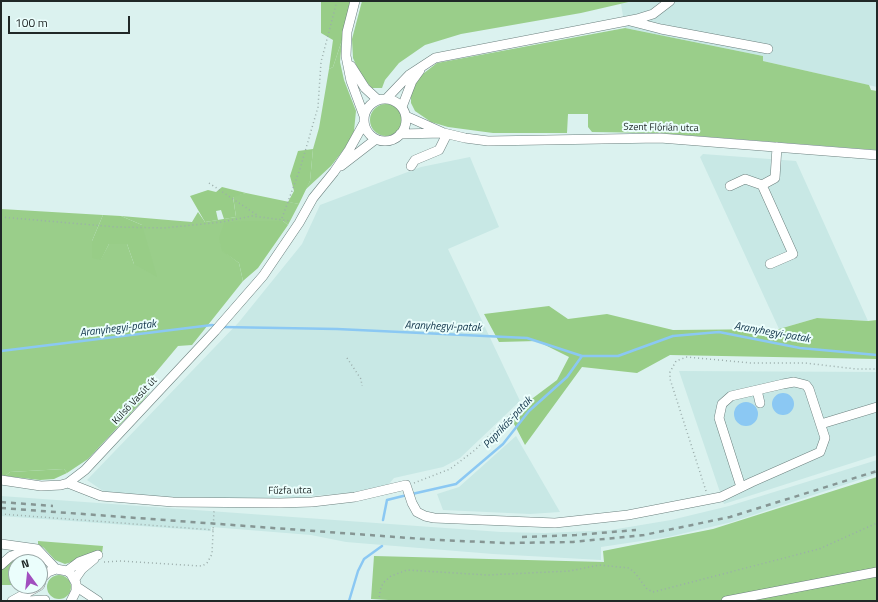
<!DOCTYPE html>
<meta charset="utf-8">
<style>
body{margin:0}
#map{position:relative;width:878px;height:602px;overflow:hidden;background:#dbf2ef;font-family:"Titillium Web",sans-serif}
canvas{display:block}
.frame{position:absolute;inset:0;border:2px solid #202827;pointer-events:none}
.north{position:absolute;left:8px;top:554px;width:40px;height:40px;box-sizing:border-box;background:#ebfefc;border:1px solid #9aa8a7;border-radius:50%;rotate:345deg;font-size:11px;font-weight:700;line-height:16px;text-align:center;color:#202827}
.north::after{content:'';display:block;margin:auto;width:14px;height:18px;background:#a14fbf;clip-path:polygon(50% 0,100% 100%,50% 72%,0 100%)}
.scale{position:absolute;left:8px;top:16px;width:122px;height:18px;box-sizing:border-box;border:2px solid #202827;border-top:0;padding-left:5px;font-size:12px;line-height:14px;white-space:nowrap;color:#202827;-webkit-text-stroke:3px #ebfefc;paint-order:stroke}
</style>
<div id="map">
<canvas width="878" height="602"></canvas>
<div class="frame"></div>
<div class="north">N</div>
<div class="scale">100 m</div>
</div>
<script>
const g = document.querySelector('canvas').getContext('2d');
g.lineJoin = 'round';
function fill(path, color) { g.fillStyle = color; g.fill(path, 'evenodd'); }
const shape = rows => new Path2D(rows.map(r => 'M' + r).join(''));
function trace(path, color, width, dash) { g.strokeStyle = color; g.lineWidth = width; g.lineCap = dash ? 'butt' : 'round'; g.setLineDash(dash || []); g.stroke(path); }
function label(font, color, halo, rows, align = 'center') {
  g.font = font + ' "Titillium Web",sans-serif'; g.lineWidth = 4; g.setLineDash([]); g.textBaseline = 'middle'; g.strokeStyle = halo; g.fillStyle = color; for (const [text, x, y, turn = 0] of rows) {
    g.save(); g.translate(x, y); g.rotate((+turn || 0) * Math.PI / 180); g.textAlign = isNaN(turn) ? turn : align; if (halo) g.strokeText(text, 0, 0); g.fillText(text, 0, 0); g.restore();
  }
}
const built = shape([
 [633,1,877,1,877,87,763,61,763,56,625,28,621,4],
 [703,154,796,161,868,321,817,318,779,329,700,157],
 [470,157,499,227,448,249,520,401,460,458,443,467,394,478,388,485,360,492,275,499,201,499,125,495,106,493,87,480,239,322,302,244,320,205,421,167],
 [679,371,877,372,877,455,724,504],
 [516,436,560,512,530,514,443,510,437,494,459,487],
 [877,460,877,474,732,522,668,537,601,547,601,560,493,554,346,542,311,535,211,527,211,531,1,516,1,496,501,532,545,533,611,530,671,520,729,506]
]);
const green = shape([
 [362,1,633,1,581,13,461,34,425,45,399,63,385,80,382,88,372,88,361,76,353,58,352,39],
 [625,28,763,56,763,61,869,85,871,90,877,91,877,150,659,133,592,132,588,127,588,114,568,114,567,133,493,133,448,127,431,122,415,111,411,103,411,87,419,77,437,63],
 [342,40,340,62,344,80,356,111,354,131,348,144,331,166,305,190,310,181,313,149,319,128,329,69,333,67],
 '370 120a16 16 0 1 1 32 0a16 16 0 1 1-32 0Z',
 [246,193,299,204,288,225,283,221,241,221,222,250,239,263,243,281,192,345,178,346,152,377,151,390,144,399,88,459,67,473,64,469,10,472,5,476,1,475,1,209,103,215,92,241,101,259,109,244,127,244,134,264,142,225,121,216,192,222,198,212,205,222,236,217,233,196],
 [877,477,877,601,406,601,371,599,374,556,604,562,603,551,713,529],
 [38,541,103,546,102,553,65,564,55,560,44,548,38,544],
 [23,557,34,562,16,562,16,585,1,585,1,571,3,567,12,560],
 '47 587a12 12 0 1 1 24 0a12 12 0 1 1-24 0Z'
]);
const forest = shape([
 [321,1,351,1,342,40,333,67,329,69,333,40,321,33],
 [313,149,310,181,299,204,288,202,294,191,290,176,298,151],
 [222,187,246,193,233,197,236,217,224,219,221,210,216,211,218,220,205,222,190,196,208,190,216,192],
 [103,215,121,216,142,225,157,277,134,264,127,244,109,244,101,260,92,258,92,241],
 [241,221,283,221,288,225,258,268,243,281,239,263,222,251,219,238,224,223],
 [549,306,568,319,607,314,673,330,779,329,817,318,868,321,877,320,877,359,670,355,637,373,582,367,525,445,511,418,525,404,557,380,569,357,537,341,499,342,484,314],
 [64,469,67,473,54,479,40,480,5,476,10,472]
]);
const water = shape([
 '772 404a11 11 0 1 1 22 0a11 11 0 1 1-22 0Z',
 '734 414a12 12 0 1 1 24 0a12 12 0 1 1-24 0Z'
]);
const stream = shape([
 [222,327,337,329,527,338,582,356,618,356,673,336,719,332,800,348,877,355],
 [1,351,212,325,217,326],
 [412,494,456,484,503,444,529,411,567,377,582,356],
 [383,520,387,500,407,495],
 [349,601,358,571,364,559,382,546]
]);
const path = shape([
 [209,183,257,215],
 [1,217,116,227,164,228,222,222,252,216,291,221],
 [282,218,300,169,318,107,321,62,337,1],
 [347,358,361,379,362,386],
 [414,483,450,469,475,450,516,409],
 [706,491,670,379,670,372,676,361,687,357,751,363,805,363,856,369,877,369],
 [1,514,214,530],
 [104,562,119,561,202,566,207,563,212,554,214,511],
 [11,568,16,576],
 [379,601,380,591,383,583,391,576,407,570,487,575,570,571,599,565,629,568,635,573,647,589,653,592,819,549,877,523]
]);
const minor = shape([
 [355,1,347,32,346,56,351,81,364,116],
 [630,21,661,29,768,49],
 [351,66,365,88,378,100],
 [387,98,409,75,435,58,637,19,653,14,670,1],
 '364 120a21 21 0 1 1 42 0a21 21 0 1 1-42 0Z',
 [402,107,412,81,420,70],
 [406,116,444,133,465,138,488,141,660,138,877,155],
 [400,134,443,133],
 [341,166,376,139],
 [411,166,415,160,439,150,447,134],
 [762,185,775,178,777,147],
 [730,186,745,179,762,185,793,254,770,264],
 [757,390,760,403],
 [821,424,877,407],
 [1,480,41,486,61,485,68,483,85,470,215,331,263,276,299,223,313,198,334,172,349,150,364,123],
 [68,483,101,496,173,502,280,503,312,502,355,497,406,485,412,503,417,512,425,516,434,518,555,523,628,515,721,497,752,482,820,452,825,438,809,389,806,385,794,382,783,384,731,396,722,404,719,418,741,487],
 [1,544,37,549,56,569],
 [1,565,11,556,22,553,32,556,38,562],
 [67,571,79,562,98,555],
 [75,579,82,569,94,559],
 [40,585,42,578,48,572,56,569,67,571,71,574,76,583,76,591,71,601],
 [77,587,98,601],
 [12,601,39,586],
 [27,601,45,600],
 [726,601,877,572]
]);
const rail = shape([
 [1,502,53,506],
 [1,508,437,540,507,543,573,542,644,535,730,517,877,471],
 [522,537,576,535,636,530]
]);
const streetNames = [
 ["Szent Flórián utca",661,128,1],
 ["Külső Vasút út",135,401,-47],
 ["Fűzfa utca",290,491,-1]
];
const waterNames = [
 ["Aranyhegyi-patak",443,327,2],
 ["Aranyhegyi-patak",118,329,-7],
 ["Aranyhegyi-patak",772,333,10],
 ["Paprikás-patak",508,423,-47]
];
fill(built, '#c8e8e5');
fill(green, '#9ace8a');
fill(forest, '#98cd87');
fill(water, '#8bc8f3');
trace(stream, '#8bc8f3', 2.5);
trace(minor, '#6c817f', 10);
trace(path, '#9badab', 1.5, [1, 3]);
trace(minor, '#fff', 9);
trace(rail, '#869694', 2.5, [5, 5]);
label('10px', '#202827', '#ebfefc', streetNames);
label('italic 11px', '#0e3147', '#ebfefc', waterNames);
</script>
